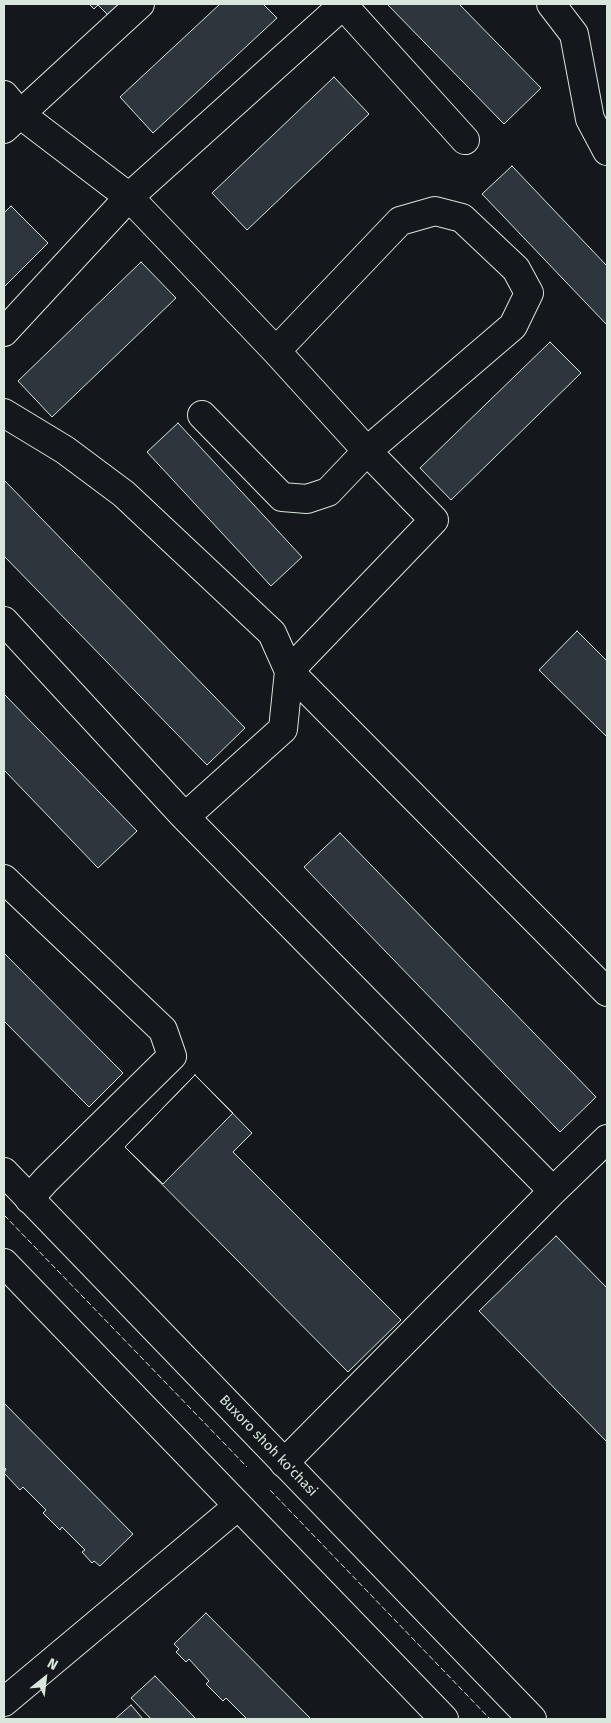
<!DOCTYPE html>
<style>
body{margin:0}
#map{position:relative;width:611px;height:1723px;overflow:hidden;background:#14181c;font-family:"Fira Sans",sans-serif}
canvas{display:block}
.frame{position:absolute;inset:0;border:5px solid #d8e6dc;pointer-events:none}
.north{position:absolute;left:20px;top:1653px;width:50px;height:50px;-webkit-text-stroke:4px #14181c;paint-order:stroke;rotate:29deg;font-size:14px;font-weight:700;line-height:20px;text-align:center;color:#d8e6dc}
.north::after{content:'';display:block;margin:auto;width:18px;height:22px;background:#d8e6dc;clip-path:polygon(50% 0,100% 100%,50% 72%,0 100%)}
</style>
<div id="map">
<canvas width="611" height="1723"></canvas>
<div class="frame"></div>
<div class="north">N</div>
</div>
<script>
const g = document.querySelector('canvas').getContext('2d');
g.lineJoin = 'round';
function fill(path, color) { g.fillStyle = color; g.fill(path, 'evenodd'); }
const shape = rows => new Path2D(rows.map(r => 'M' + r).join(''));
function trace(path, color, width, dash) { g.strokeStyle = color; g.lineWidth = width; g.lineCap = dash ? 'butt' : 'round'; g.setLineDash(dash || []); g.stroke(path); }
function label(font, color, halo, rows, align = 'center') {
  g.font = font + ' "Fira Sans",sans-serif'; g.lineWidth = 4; g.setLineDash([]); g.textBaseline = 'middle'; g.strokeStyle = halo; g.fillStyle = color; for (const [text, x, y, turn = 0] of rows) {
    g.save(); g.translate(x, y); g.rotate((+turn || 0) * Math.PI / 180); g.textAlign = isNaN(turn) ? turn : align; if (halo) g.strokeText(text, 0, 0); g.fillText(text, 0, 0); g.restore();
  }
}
const building = shape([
 [89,4,132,4,114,21,98,5,94,9,89,4],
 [220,4,263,4,277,18,153,133,120,97,220,4],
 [387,4,459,4,541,88,504,124,387,4],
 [334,77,369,114,247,230,212,193,334,77],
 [512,166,607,266,607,325,482,194,512,166],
 [11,206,48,243,4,287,4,213,11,206],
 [141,262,176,298,52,417,18,381,141,262],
 [550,342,581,373,451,500,420,468,550,342],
 [178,423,302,557,271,586,147,452,178,423],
 [4,480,245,728,207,765,4,556,4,480],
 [577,631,607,661,607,737,539,670,577,631],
 [4,694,137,831,98,868,4,770,4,694],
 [340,833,596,1097,560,1132,304,867,340,833],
 [4,953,123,1073,89,1107,4,1021,4,953],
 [195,1075,252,1133,233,1152,401,1320,348,1372,125,1147,195,1075],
 [195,1075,233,1113,163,1184,125,1147,195,1075],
 [556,1236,607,1288,607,1442,479,1311,556,1236],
 [4,1403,133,1534,100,1566,94,1561,92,1563,82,1552,85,1550,62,1527,60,1530,43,1513,46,1510,23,1487,20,1490,4,1473,6,1469,4,1467,4,1403],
 [206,1613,311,1719,247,1719,226,1698,223,1701,206,1684,209,1681,189,1659,186,1662,176,1652,179,1649,174,1644,206,1613],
 [155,1676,196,1719,151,1719,131,1698,155,1676],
 [131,1705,143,1719,115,1719,131,1705]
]);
const minor = shape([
 [345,4,343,5,465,140],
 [551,4,574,34,590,119,607,151],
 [4,95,20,114,129,197,276,351],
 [4,129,140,4],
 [4,332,129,197,343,5,342,4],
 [4,413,65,450,124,494,272,633,289,671,283,729,185,817,4,621],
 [202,415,282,497,307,499,328,492,367,451,513,326,529,293,516,269,462,218,435,211,400,221,276,351,367,451,434,520,289,671,607,992],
 [185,817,553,1191],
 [4,879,163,1030,172,1056,46,1180,29,1199],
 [284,1463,553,1191,607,1139],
 [4,1702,238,1506]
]);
const major = shape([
 [4,1172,532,1719],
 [4,1263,444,1719]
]);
const fence = shape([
 [4,1215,247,1467],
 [270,1490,490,1719]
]);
const streetNames = [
 ["Buxoro shoh ko'chasi",268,1446,46]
];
fill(building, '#2c363c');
trace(building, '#d8e6dc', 1);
trace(minor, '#d8e6dc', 30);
trace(major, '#d8e6dc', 30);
trace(minor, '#14181c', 28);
trace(major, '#14181c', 28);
trace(fence, '#d8e6dc', 1, [6, 2.5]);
label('14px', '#d8e6dc', '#14181c', streetNames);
</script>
